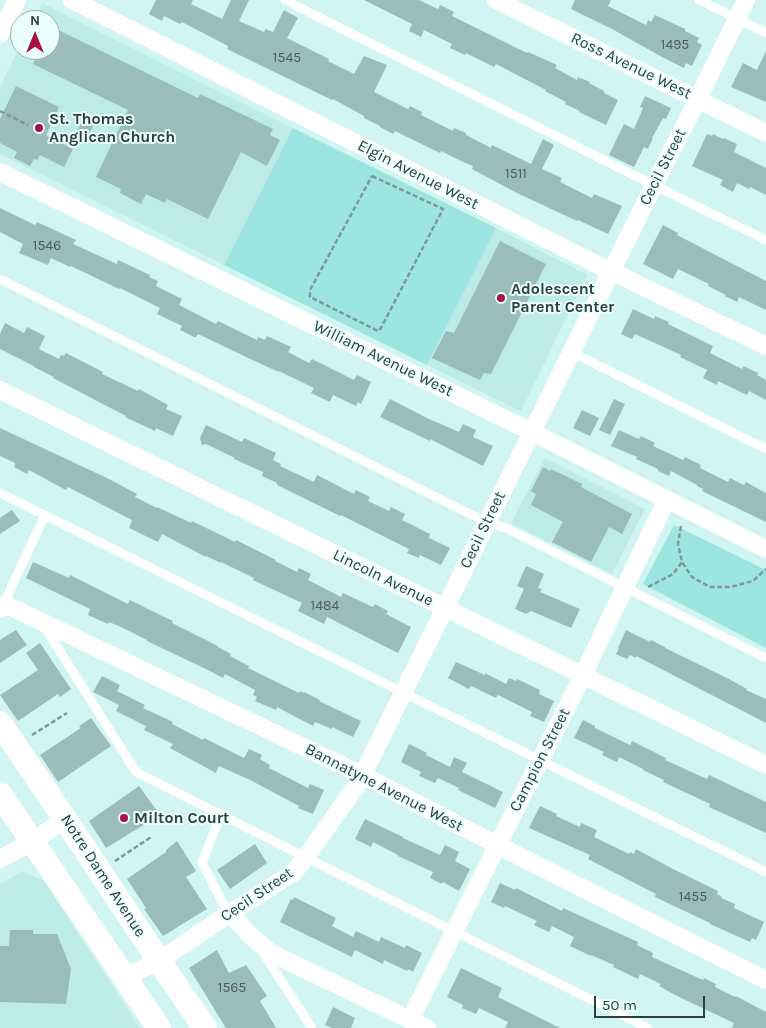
<!DOCTYPE html>
<style>
body{margin:0}
#map{position:relative;width:766px;height:1028px;overflow:hidden;background:#d0f5f2;font-family:Karla,sans-serif}
canvas{display:block}
.north{position:absolute;left:10px;top:10px;width:50px;height:50px;box-sizing:border-box;background:#e9fffd;border:1px solid #9fb1b0;border-radius:50%;rotate:0deg;font-size:14px;font-weight:700;line-height:20px;text-align:center;color:#2f3d3c}
.north::after{content:'';display:block;margin:auto;width:18px;height:22px;background:#a91344;clip-path:polygon(50% 0,100% 100%,50% 72%,0 100%)}
.scale{position:absolute;left:594px;top:996px;width:111px;height:22px;box-sizing:border-box;border:2px solid #2f3d3c;border-top:0;padding-left:6px;font-size:15px;line-height:18px;white-space:nowrap;color:#2f3d3c;-webkit-text-stroke:4px #e9fffd;paint-order:stroke}
</style>
<div id="map">
<canvas width="766" height="1028"></canvas>
<div class="north">N</div>
<div class="scale">50 m</div>
</div>
<script>
const g = document.querySelector('canvas').getContext('2d');
g.lineJoin = 'round';
function fill(path, color) { g.fillStyle = color; g.fill(path, 'evenodd'); }
const shape = rows => new Path2D(rows.map(r => 'M' + r).join(''));
function trace(path, color, width, dash) { g.strokeStyle = color; g.lineWidth = width; g.lineCap = dash ? 'butt' : 'round'; g.setLineDash(dash || []); g.stroke(path); }
function label(font, color, halo, rows, align = 'center') {
  g.font = font + ' Karla,sans-serif'; g.lineWidth = 4; g.setLineDash([]); g.textBaseline = 'middle'; g.strokeStyle = halo; g.fillStyle = color; for (const [text, x, y, turn = 0] of rows) {
    g.save(); g.translate(x, y); g.rotate((+turn || 0) * Math.PI / 180); g.textAlign = isNaN(turn) ? turn : align; if (halo) g.strokeText(text, 0, 0); g.fillText(text, 0, 0); g.restore();
  }
}
const built = shape([
 [42,3,293,128,224,265,0,154,0,87,20,47,20,50,50,50,50,20,34,20],
 [496,228,587,275,521,411,427,365],
 [545,458,645,509,612,574,511,523],
 [22,871,44,881,140,1028,0,1028,0,884]
]);
const green = shape([
 [293,128,496,228,427,365,224,265],
 [674,525,766,570,766,648,643,584]
]);
const building = shape([
 [156,0,193,0,191,4,222,19,231,0,249,0,239,21,264,32,266,29,273,32,284,10,298,18,287,38,329,59,328,61,354,74,364,56,387,65,374,92,408,109,410,106,422,112,421,115,453,131,454,128,466,133,466,135,491,148,492,145,531,164,543,139,554,145,542,169,562,178,560,182,592,198,594,194,622,206,608,234,578,220,577,221,517,193,472,169,473,166,461,161,441,151,440,153,395,131,393,134,380,127,380,126,364,118,364,116,333,99,332,100,227,49,228,46,182,22,180,24,164,16,162,21,149,14],
 [364,0,419,0,438,9,440,5,454,12,452,16,527,53,528,52,557,65,555,68,577,80,578,77,590,82,589,83,604,91,604,93,618,100,606,125,579,112,580,111,565,104,566,102,545,91,546,90,496,64,494,67,466,53,465,55,450,48,452,44,424,30,421,37,409,31,412,24],
 [575,0,611,0,608,6,646,25,648,20,651,22,655,15,685,29,685,31,699,38,697,42,702,45,692,66,686,63,684,68,662,57,612,29,571,9],
 [50,26,198,98,200,94,273,129,270,135,280,140,267,166,241,152,208,219,167,199,165,203,146,194,141,204,120,193,121,189,96,177,128,110,33,64,40,50,50,50],
 [766,51,766,102,731,87,743,63,757,70],
 [16,86,59,107,46,135,73,149,64,167,40,155,37,160,34,159,30,166,14,158,17,152,0,143,0,119],
 [645,96,671,108,666,119,663,118,652,138,653,138,648,149,644,147,634,167,609,155,624,124,634,129,643,108,640,107],
 [82,121,93,126,86,140,75,134],
 [707,134,712,136,713,134,723,139,724,138,737,144,734,152,766,168,766,195,750,187,749,189,737,183,733,192,720,185,723,180,692,166],
 [0,208,35,225,37,222,76,240,73,244,117,264,118,260,150,275,149,277,158,281,156,286,182,299,179,305,216,324,218,321,257,340,258,337,265,340,267,336,291,347,288,352,309,363,312,359,354,380,357,375,371,382,361,404,358,402,356,406,333,395,330,402,311,393,314,388,279,371,279,372,263,365,198,334,196,337,194,337,180,330,182,326,157,314,160,308,120,288,119,289,71,266,70,267,51,258,48,265,19,253,23,244,0,232],
 [663,225,678,233,677,235,766,281,766,310,739,297,737,302,725,296,726,295,708,286,709,284,678,269,673,279,643,264],
 [500,241,546,264,491,374,484,373,480,380,432,358,446,331,454,333],
 [633,309,654,319,655,316,669,322,668,324,713,346,710,353,742,369,743,366,758,373,757,375,766,380,766,400,749,391,747,395,718,381,717,385,703,378,707,370,680,357,681,355,635,334,632,339,621,334],
 [5,323,24,333,27,327,45,336,39,349,59,359,61,355,64,356,66,353,103,372,102,374,138,391,139,389,168,405,166,409,182,416,173,436,156,428,155,431,125,417,126,416,53,378,54,377,34,367,34,366,0,349,0,334],
 [390,399,429,419,459,432,463,424,476,430,473,437,493,446,483,466,430,439,430,441,380,417],
 [614,399,625,404,610,435,599,430],
 [582,410,599,418,590,436,573,428],
 [206,425,242,442,244,438,276,453,273,460,281,464,280,466,314,482,317,475,354,494,356,490,370,497,368,501,389,511,391,507,405,514,402,520,430,534,429,538,450,548,441,565,420,555,419,558,407,553,409,549,341,515,340,516,277,485,277,483,262,476,263,472,234,459,235,458,206,444,202,445,200,438],
 [0,428,107,478,137,494,135,497,157,508,157,507,191,523,192,521,235,542,236,540,276,560,275,561,297,572,299,568,311,574,308,580,341,597,343,593,373,607,375,604,388,611,386,614,411,627,398,653,327,617,324,624,298,611,302,603,253,580,254,578,221,562,221,563,206,556,206,557,162,534,158,542,129,528,132,520,68,487,66,490,29,470,27,474,14,467,15,463,0,456],
 [619,430,639,439,641,436,655,443,653,446,683,460,685,457,701,465,700,468,728,482,730,478,744,485,746,482,766,493,766,522,702,491,703,489,697,486,697,485,671,471,669,476,658,471,658,469,636,459,637,457,611,446],
 [543,467,550,471,551,469,582,484,581,487,632,514,622,534,609,527,591,562,552,542,563,522,531,505,536,494,531,491],
 [12,510,20,521,0,534,0,518],
 [33,562,69,578,70,575,128,604,130,600,160,615,173,621,172,623,218,646,218,647,231,654,230,656,249,666,248,668,299,693,300,691,304,693,304,692,320,700,319,701,361,721,353,737,332,727,332,729,315,722,313,726,277,707,276,710,255,701,257,697,253,695,255,690,225,674,223,678,210,671,147,641,147,640,121,627,109,622,108,624,88,615,90,609,26,578],
 [526,566,544,574,538,588,542,589,540,592,580,609,571,628,531,611,526,614,515,609,524,589,517,586],
 [16,630,27,645,0,663,0,640],
 [626,630,650,642,651,640,665,647,665,648,727,678,747,689,746,690,766,699,766,723,636,656,636,658,630,655,627,659,616,654,619,648,618,648],
 [40,643,71,689,60,697,58,694,18,721,0,695,38,670,26,653],
 [456,662,485,675,485,673,506,684,509,678,516,681,517,679,540,690,539,694,554,701,544,722,530,716,532,712,498,695,496,698,471,686,469,689,448,678],
 [102,676,120,685,117,691,145,705,143,708,173,722,172,724,203,740,204,738,244,758,249,749,262,755,260,759,270,765,269,768,308,788,310,784,324,790,313,814,298,808,299,806,250,780,219,766,216,773,170,748,173,744,144,730,146,726,116,711,119,705,93,692],
 [91,718,111,746,58,782,40,755,81,728,79,726],
 [583,720,595,726,595,728,630,745,632,741,666,758,665,760,707,779,709,775,766,802,766,833,709,807,710,804,663,782,664,780,643,770,643,769,619,757,617,762,602,755,604,752,574,738],
 [409,744,427,753,426,755,450,767,454,757,467,763,462,772,503,792,495,808,458,790,459,788,438,778,435,783,419,776,421,772,401,762],
 [139,786,160,815,106,848,89,821],
 [540,806,557,814,556,816,580,827,581,823,597,830,594,837,629,854,630,852,634,854,636,849,673,869,718,891,717,894,722,897,721,898,735,904,734,908,764,922,756,940,752,938,750,942,710,924,710,923,655,897,656,894,588,859,590,855,529,828],
 [365,819,403,837,403,838,440,855,445,845,459,852,455,861,470,869,459,891,443,882,442,884,430,878,433,872,398,856,398,855,373,842,371,847,355,839],
 [177,841,196,871,186,877,207,909,163,936,144,909,146,908,127,879,166,852,166,850],
 [255,844,267,863,230,889,217,870],
 [500,883,515,890,516,888,562,911,563,908,638,942,637,945,653,953,652,957,703,980,704,978,716,984,715,987,735,997,736,996,766,1012,766,1028,732,1028,734,1023,675,995,659,986,661,984,640,974,638,979,613,967,614,965,591,955,591,956,570,946,574,937,552,926,549,932,534,925,537,921,505,906,504,908,491,902],
 [294,897,336,918,332,926,353,937,356,931,379,942,381,937,405,948,406,945,422,953,413,972,408,969,407,971,384,960,383,964,355,950,352,957,280,922,291,899,293,900],
 [10,930,33,930,33,934,57,934,71,969,66,1004,0,1002,0,946,9,946],
 [217,950,229,973,246,965,267,996,260,1001,276,1028,226,1028,189,968],
 [461,968,502,988,498,997,560,1028,505,1028,508,1022,479,1008,476,1014,462,1008,463,1005,447,997],
 [333,1007,355,1018,351,1028,332,1028,325,1025]
]);
const path = shape([
 [0,111,28,125],
 [372,176,443,209,381,328,378,331,310,297,310,290,372,176],
 [681,526,678,544,682,562,692,577,710,587,730,587,753,581,766,569],
 [648,587,673,574,682,562],
 [32,735,67,713],
 [115,861,151,837]
]);
const lane = shape([
 [285,0,637,177,766,240],
 [699,0,766,33],
 [0,279,470,514,487,522,508,529,766,658],
 [571,352,766,449],
 [0,493,766,872],
 [5,605,10,590,45,515],
 [44,626,136,772,291,850,648,1028],
 [221,815,202,862,222,902,230,913],
 [263,953,312,1028]
]);
const street = shape([
 [72,0,594,263,766,346],
 [496,0,766,133],
 [0,34,17,0],
 [0,172,532,432,766,549],
 [0,390,766,765],
 [0,609,5,605,15,609,362,775,497,845,766,980],
 [0,859,32,842,65,819],
 [230,913,251,936,271,953,427,1028],
 [125,977,159,961,230,913,293,873,306,857,359,782,654,185,698,99,746,0],
 [410,1020,583,675,667,499]
]);
const secondary = shape([
 [0,723,65,819,159,961,205,1028],
 [0,794,159,1028]
]);
const markers = [
 [39,128,5,"#a91344"],
 [501,298,5,"#a91344"],
 [124,818,5,"#a91344"]
];
const numberNames = [
 ["1495",675,45],
 ["1545",287,58],
 ["1511",516,174],
 ["1546",47,246],
 ["1484",325,606],
 ["1455",693,897],
 ["1565",232,988]
];
const streetNames = [
 ["Ross Avenue West",631,66,26],
 ["Cecil Street",663,167,-63],
 ["Elgin Avenue West",418,175,27],
 ["William Avenue West",383,359,26],
 ["Cecil Street",483,530,-64],
 ["Lincoln Avenue",383,578,26],
 ["Campion Street",540,760,-63],
 ["Bannatyne Avenue West",384,788,27],
 ["Notre Dame Avenue",103,876,57],
 ["Cecil Street",257,895,-34]
];
const poiNames = [
 ["St. Thomas",49,119],
 ["Anglican Church",49,137],
 ["Adolescent",511,289],
 ["Parent Center",511,307],
 ["Milton Court",134,818]
];
fill(built, '#bdebe7');
fill(green, '#9ce5e0');
fill(building, '#9abdba');
trace(path, '#7f9997', 2.5, [5, 2.5]);
trace(lane, '#fff', 9);
trace(street, '#fff', 18);
trace(secondary, '#fff', 24);
for (const [x, y, r, color] of markers) { const dot = new Path2D(); dot.arc(x, y, r, 0, 2 * Math.PI); g.fillStyle = color; g.fill(dot); trace(dot, '#e9fffd', 2); }
label('14px', '#4a5d5c', null, numberNames);
label('16px', '#2f3d3c', '#e9fffd', streetNames);
label('bold 16px', '#2f3d3c', '#e9fffd', poiNames, 'left');
</script>
